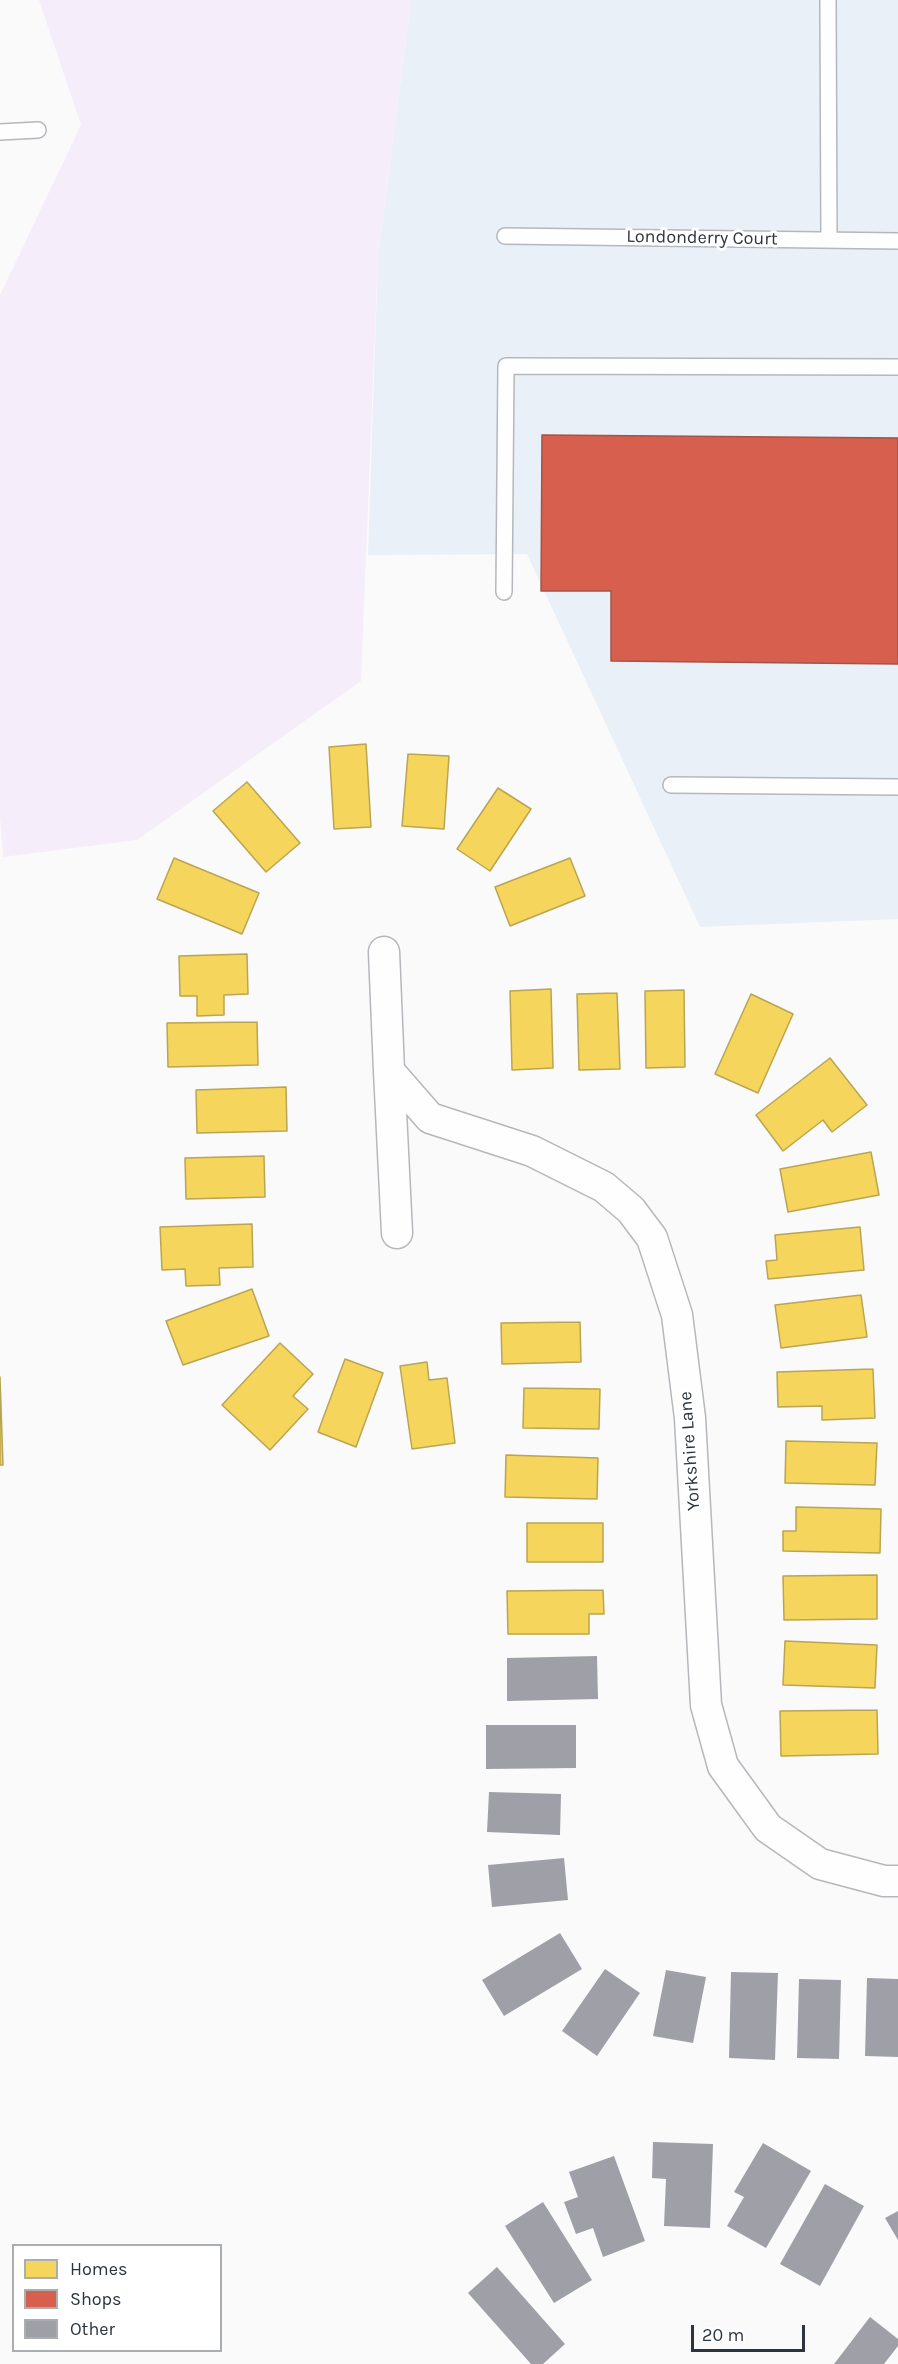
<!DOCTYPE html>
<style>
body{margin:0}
#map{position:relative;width:898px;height:2364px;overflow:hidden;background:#fafafa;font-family:Karla,sans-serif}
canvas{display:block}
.legend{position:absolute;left:12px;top:2244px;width:210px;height:108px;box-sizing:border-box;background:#fff;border:2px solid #abaeb1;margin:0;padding:8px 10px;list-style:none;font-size:18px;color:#2c343d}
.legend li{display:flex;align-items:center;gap:12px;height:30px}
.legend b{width:30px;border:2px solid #abaeb1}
.scale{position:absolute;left:691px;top:2325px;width:114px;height:27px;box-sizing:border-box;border:3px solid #2c343d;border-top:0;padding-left:8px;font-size:18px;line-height:21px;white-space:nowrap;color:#2c343d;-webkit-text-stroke:4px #fff;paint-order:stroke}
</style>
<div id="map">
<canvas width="898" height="2364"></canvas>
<ul class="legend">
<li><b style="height:16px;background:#f6d55c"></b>Homes</li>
<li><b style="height:16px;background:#d6604d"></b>Shops</li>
<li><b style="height:16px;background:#9f9fa8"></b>Other</li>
</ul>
<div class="scale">20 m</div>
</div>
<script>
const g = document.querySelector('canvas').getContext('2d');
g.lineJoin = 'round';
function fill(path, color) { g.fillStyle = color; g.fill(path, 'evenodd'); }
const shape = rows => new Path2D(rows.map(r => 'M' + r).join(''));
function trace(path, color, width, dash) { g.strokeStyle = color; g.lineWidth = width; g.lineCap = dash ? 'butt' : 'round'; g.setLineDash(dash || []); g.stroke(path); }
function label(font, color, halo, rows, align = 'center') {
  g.font = font + ' Karla,sans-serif'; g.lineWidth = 6; g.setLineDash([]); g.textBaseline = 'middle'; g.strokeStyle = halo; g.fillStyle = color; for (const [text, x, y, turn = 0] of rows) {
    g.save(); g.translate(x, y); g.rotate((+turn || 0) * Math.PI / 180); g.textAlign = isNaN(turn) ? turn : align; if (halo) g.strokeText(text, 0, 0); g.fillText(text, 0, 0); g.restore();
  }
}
const built = shape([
 [411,0,898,0,898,919,700,927,527,554,368,555,378,256]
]);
const green = shape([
 [39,0,411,0,378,256,361,681,137,840,3,857,0,818,0,295,81,125]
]);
const homes = shape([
 [366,744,371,827,334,829,329,747,366,744],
 [408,754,449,756,444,829,402,826,408,754],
 [247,782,300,843,266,872,213,811,247,782],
 [498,788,531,809,490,871,457,849,498,788],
 [174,858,259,893,242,934,157,899,174,858],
 [570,858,585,896,510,926,495,887,570,858],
 [247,954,248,994,224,995,224,1015,197,1016,197,996,180,996,179,956,247,954],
 [551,989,553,1068,512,1070,510,991,551,989],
 [684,990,685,1067,646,1068,645,991,684,990],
 [617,993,620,1069,579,1070,577,994,617,993],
 [751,994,793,1014,758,1093,715,1074,751,994],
 [257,1022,258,1065,168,1067,167,1023,257,1022],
 [830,1058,867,1105,832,1132,823,1120,783,1151,756,1115,830,1058],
 [286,1087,287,1131,197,1133,196,1090,286,1087],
 [871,1152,879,1195,788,1212,780,1169,871,1152],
 [264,1156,265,1197,186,1199,185,1158,264,1156],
 [252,1224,253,1267,219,1268,220,1285,186,1286,185,1269,162,1270,160,1227,252,1224],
 [860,1227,864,1270,768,1279,766,1261,777,1260,775,1235,860,1227],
 [252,1289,269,1336,183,1365,166,1321,252,1289],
 [861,1295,867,1337,781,1348,775,1305,861,1295],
 [580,1322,581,1362,502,1364,501,1323,580,1322],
 [280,1343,313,1374,293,1396,308,1409,270,1450,222,1405,280,1343],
 [345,1359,383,1373,356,1447,318,1432,345,1359],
 [427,1362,429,1380,447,1378,455,1443,412,1449,400,1366,427,1362],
 [873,1369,875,1418,822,1420,822,1406,778,1407,777,1372,873,1369],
 [0,1377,3,1465,0,1465,0,1377],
 [524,1388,600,1389,599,1429,523,1428,524,1388],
 [786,1441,877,1443,875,1485,785,1483,786,1441],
 [506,1455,598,1458,597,1499,505,1497,506,1455],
 [796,1507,881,1509,880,1553,783,1551,783,1531,796,1531,796,1507],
 [527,1523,603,1523,603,1562,527,1562,527,1523],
 [877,1575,877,1619,784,1620,783,1576,877,1575],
 [603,1590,604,1614,589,1614,589,1634,508,1634,507,1591,603,1590],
 [785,1641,877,1645,875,1688,783,1685,785,1641],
 [877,1710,878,1754,781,1756,780,1711,877,1710]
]);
const shops = shape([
 [542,435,898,438,898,664,611,661,611,591,541,591,542,435]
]);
const building = shape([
 [597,1656,598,1699,507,1701,507,1658],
 [486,1725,576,1725,576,1768,486,1769],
 [489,1792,561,1794,560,1835,487,1832],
 [564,1858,568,1900,492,1907,488,1865],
 [560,1933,582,1969,504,2016,482,1980],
 [605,1969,640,1993,597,2056,562,2031],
 [666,1970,706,1977,693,2043,653,2036],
 [731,1972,778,1973,775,2060,729,2058],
 [867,1978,898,1979,898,2057,865,2056],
 [799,1979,841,1980,839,2059,797,2058],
 [653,2142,713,2144,710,2228,664,2226,666,2179,652,2178],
 [763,2143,811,2171,766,2248,727,2226,744,2197,734,2192],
 [614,2156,645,2241,603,2257,593,2228,576,2234,564,2202,578,2197,569,2172],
 [825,2184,864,2206,820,2286,780,2264],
 [543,2202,592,2280,554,2303,505,2226],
 [898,2211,898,2240,885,2218],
 [497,2267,565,2344,543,2364,531,2364,468,2293],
 [870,2317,898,2339,898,2346,884,2364,834,2364]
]);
const service = shape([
 [828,0,829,239],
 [0,132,38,130],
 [505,236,898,241],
 [504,592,506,366,898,367],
 [671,785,898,787]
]);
const minor = shape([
 [384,952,389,1071,430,1118,532,1151,604,1187,631,1210,652,1238,677,1315,690,1418,706,1705,723,1766,768,1828,820,1864,884,1881,898,1881],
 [389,1071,397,1233]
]);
const streetNames = [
 ["Londonderry Court",702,238,1],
 ["Yorkshire Lane",690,1451,-94]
];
fill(built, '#eaf0f7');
fill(green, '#f6edfb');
fill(homes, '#f6d55c');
trace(homes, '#b9a553', 1.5);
fill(shops, '#d6604d');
trace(shops, '#a35348', 1.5);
fill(building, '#9f9fa8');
trace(service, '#b4b8bc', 18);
trace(minor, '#b4b8bc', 33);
trace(service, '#fefefe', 15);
trace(minor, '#fefefe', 30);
label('18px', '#2c343d', '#fff', streetNames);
</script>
